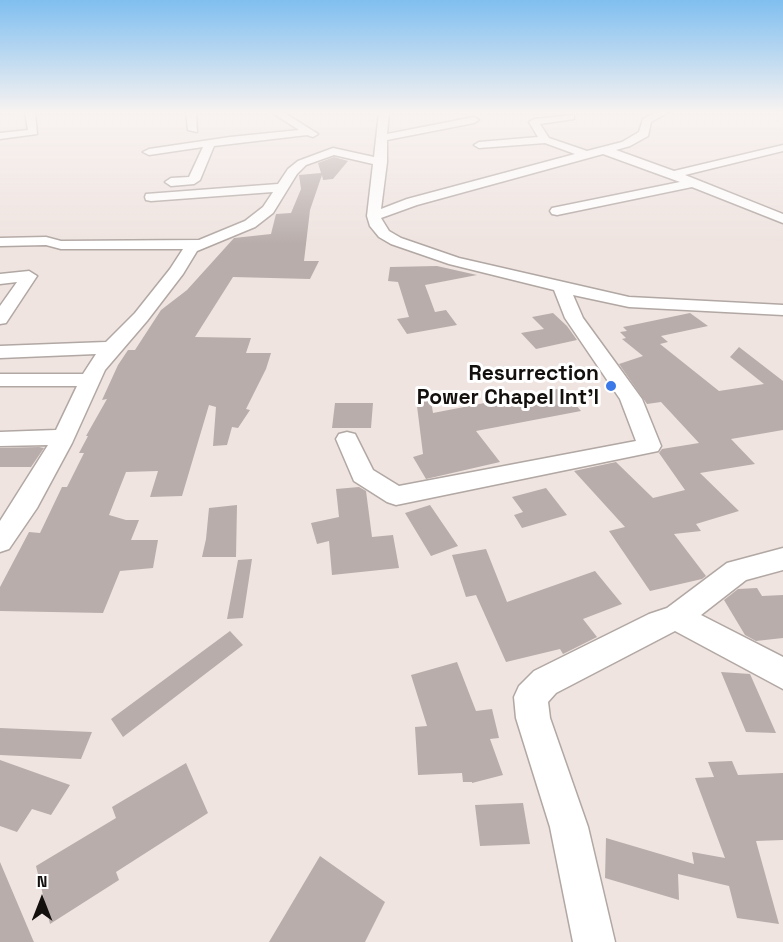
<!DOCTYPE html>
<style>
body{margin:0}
#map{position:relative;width:783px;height:942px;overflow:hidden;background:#efe4e0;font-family:"Space Grotesk",sans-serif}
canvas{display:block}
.north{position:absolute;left:12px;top:870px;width:60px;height:60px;-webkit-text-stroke:4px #fff;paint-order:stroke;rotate:0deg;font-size:16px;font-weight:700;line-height:24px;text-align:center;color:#13100e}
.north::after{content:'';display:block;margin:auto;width:21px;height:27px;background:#13100e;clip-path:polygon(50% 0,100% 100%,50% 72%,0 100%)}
</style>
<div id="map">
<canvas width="783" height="942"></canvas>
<div class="north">N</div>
</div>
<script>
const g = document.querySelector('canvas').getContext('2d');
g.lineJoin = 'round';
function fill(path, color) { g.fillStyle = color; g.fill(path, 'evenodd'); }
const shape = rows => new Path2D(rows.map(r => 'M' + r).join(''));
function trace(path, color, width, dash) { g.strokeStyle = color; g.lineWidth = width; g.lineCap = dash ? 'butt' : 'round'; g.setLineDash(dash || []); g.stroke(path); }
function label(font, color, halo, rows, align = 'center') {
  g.font = font + ' "Space Grotesk",sans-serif'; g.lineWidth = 6; g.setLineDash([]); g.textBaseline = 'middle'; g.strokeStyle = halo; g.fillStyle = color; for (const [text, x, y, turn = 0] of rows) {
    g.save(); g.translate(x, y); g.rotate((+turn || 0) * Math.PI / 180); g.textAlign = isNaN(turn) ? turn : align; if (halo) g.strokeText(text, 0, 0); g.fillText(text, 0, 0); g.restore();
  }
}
const building = shape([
 [334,157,348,161,333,179,323,180,322,175,310,210,304,261,319,261,310,279,233,277,195,337,251,338,246,353,271,353,266,369,246,409,250,410,238,428,232,427,227,445,213,446,216,407,209,405,182,496,150,497,158,471,126,472,109,515,126,520,139,520,131,540,158,540,153,568,120,571,103,613,0,611,0,587,29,532,40,533,62,487,67,487,84,453,79,453,88,436,86,436,107,399,102,400,118,365,128,350,135,350,161,310,187,290,234,238,271,234,276,214,291,213,301,189,299,175,321,173,318,163],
 [437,266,477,275,425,285,435,312,446,310,457,325,407,334,397,319,409,317,398,282,388,281,390,267],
 [553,313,567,326,577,340,536,349,521,333,544,329,532,317],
 [690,313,708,326,661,336,668,342,660,344,719,391,764,384,730,357,739,347,783,381,783,430,731,439,755,464,700,473,739,511,696,524,701,531,674,534,706,576,702,579,650,591,609,531,625,527,574,471,616,462,653,498,685,490,659,453,662,449,699,443,661,402,647,404,619,364,643,356,622,339,626,338,620,332,627,331,623,327],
 [562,388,581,411,476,431,500,462,426,479,413,457,423,454,415,390,429,389,433,413],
 [335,403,373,403,371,428,332,428],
 [0,448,39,447,44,448,31,467,0,467],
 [359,487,366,491,372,537,393,535,399,568,332,575,329,541,317,544,311,523,339,517,336,489],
 [546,488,567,515,522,528,514,515,523,512,512,497],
 [237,505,236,557,202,557,206,539,209,508],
 [430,505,458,546,431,556,405,513],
 [486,549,507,602,595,571,622,604,583,619,597,637,563,654,560,649,506,662,476,595,466,597,452,555],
 [252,559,243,618,227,619,238,560],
 [757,588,762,596,783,595,783,638,756,641,745,635,724,600,738,589],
 [230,631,243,645,123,737,111,719],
 [457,662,476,711,492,709,499,738,490,739,503,775,472,783,472,782,463,782,462,773,418,775,415,727,427,726,411,675],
 [721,672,750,674,776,733,746,732],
 [0,728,92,732,81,759,0,755],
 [0,760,70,785,51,815,32,809,17,832,0,826],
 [732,761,738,775,783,773,783,840,756,841,779,924,737,918,729,886,678,874,679,900,605,878,606,838,694,864,692,852,725,858,695,778,714,777,708,762],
 [186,763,208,813,116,872,119,880,50,924,36,866,116,818,112,807],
 [523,803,530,844,480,846,475,805],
 [320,856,385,902,365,942,269,942],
 [0,862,33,940,34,942,0,942]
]);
const minor = shape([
 [25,112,35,112,37,134,0,139,0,133,28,130,25,112],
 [186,112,196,112,197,132,188,130,186,112],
 [271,112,283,112,318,134,313,137,307,135,214,146,200,180,194,184,171,186,165,182,171,178,189,177,203,147,149,155,143,152,149,149,230,137,299,130,271,112],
 [379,112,389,112,387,134,474,117,479,120,474,123,387,140,387,162,381,209,407,199,575,154,545,143,479,148,474,145,479,142,538,137,529,122,534,119,574,115,574,119,540,124,549,138,587,151,622,142,639,132,643,119,656,112,669,112,651,122,648,136,630,146,616,150,674,171,783,145,783,151,685,175,783,214,783,223,692,187,557,215,552,214,550,211,552,208,680,182,603,154,417,205,381,218,389,231,401,238,459,258,629,297,783,305,783,315,629,307,573,295,583,318,642,399,661,446,658,451,396,505,387,502,354,481,336,439,339,434,347,432,355,434,373,470,399,486,636,441,620,399,565,318,554,290,449,264,391,244,379,237,370,226,367,216,373,164,334,155,306,165,297,174,273,213,255,227,197,251,183,274,147,321,105,370,72,443,37,508,9,549,0,552,0,521,48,445,0,446,0,432,56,430,77,386,0,386,0,374,83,374,96,354,0,358,0,346,106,342,135,313,170,269,183,249,61,249,46,245,0,246,0,238,46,237,61,241,199,240,245,221,263,207,273,192,151,201,146,200,145,197,146,194,278,184,288,169,298,161,333,148,374,157,379,112],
 [29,271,37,276,6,323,0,324,0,306,17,282,0,284,0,274,29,271],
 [783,548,783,570,746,580,701,615,783,657,783,689,675,631,556,693,548,702,550,718,588,827,615,942,573,942,550,827,516,718,514,697,519,686,534,671,649,614,667,608,727,563,783,548]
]);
const markers = [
 [611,386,6,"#3b79e8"]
];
const poiNames = [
 ["Resurrection",599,374],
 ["Power Chapel Int'l",599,398]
];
fill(building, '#b8adaa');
trace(minor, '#b1a7a3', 3);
fill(minor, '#fff');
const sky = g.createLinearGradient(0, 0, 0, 244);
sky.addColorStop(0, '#80bff0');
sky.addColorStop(0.46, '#f8f3f1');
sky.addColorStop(1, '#f8f3f100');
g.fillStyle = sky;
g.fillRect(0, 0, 783, 244);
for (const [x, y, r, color] of markers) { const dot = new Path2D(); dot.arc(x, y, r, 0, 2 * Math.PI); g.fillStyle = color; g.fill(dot); trace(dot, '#fff', 2); }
label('bold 21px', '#13100e', '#fff', poiNames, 'right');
</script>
